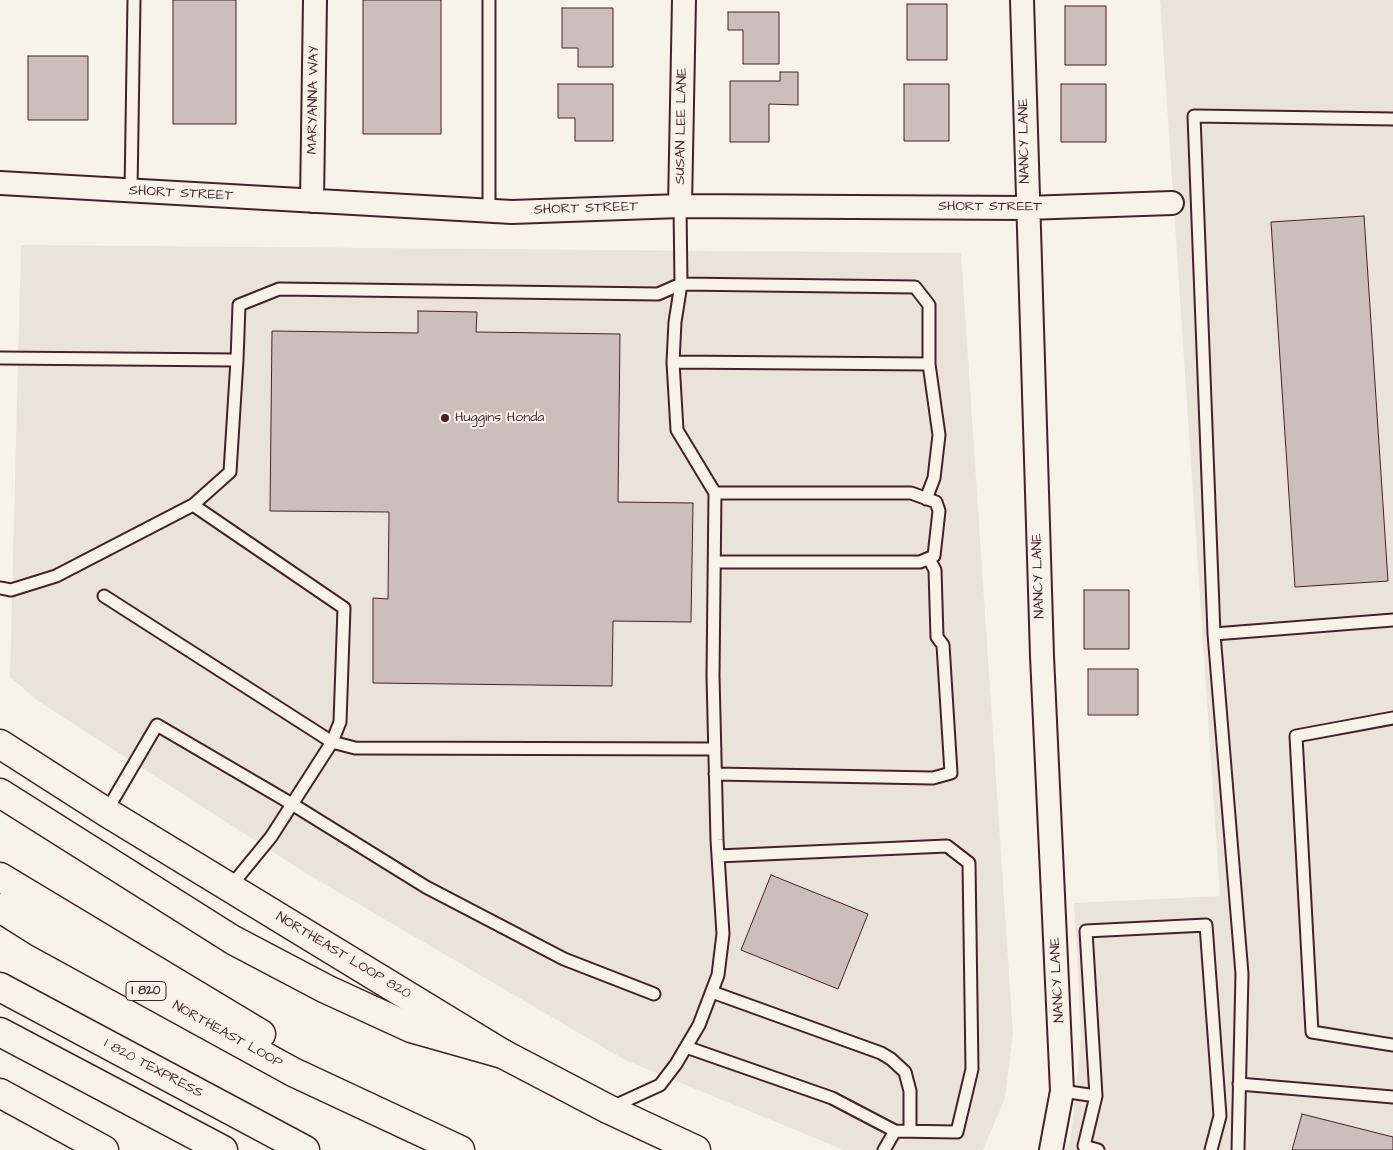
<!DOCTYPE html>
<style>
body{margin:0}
canvas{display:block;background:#f7f3e8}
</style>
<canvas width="1393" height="1150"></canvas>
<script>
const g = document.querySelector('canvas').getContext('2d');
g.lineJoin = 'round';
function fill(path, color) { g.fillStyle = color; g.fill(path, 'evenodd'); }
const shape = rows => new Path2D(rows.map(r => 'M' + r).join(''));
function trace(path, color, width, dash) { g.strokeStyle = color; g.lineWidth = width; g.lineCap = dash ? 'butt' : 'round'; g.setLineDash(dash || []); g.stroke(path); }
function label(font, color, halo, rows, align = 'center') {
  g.font = font + ' "Architects Daughter",sans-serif'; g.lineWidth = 4; g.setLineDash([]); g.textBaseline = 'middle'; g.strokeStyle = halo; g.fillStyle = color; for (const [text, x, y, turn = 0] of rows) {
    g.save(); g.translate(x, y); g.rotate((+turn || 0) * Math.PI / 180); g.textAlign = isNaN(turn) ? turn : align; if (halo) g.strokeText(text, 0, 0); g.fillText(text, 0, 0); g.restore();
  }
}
const built = shape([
 [1160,0,1393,0,1393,1150,1065,1150,1071,1138,1081,1036,1074,903,1220,896],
 [21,245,961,253,1013,1034,1005,1098,983,1150,844,1150,625,1060,304,872,38,701,10,677]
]);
const building = shape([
 [173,0,236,0,236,124,173,124,173,0],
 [363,0,441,0,441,134,363,134,363,0],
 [907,4,947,4,947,60,907,60,907,4],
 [1065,6,1106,6,1106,65,1065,65,1065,6],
 [562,8,613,8,613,67,578,67,578,48,562,48,562,8],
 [728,12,779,12,779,64,743,64,743,30,728,30,728,12],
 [28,56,88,56,88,120,28,120,28,56],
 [780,72,798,72,798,105,769,104,769,142,730,142,730,81,780,81,780,72],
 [558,84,613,84,613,141,575,141,575,118,558,118,558,84],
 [904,84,949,84,949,141,904,141,904,84],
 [1061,84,1106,84,1106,142,1061,142,1061,84],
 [1364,216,1388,581,1295,587,1271,222,1364,216],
 [418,311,477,312,476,332,620,334,618,502,693,503,691,622,613,621,612,686,373,683,373,598,388,599,389,512,270,511,272,331,418,333,418,311],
 [1084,590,1129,590,1129,649,1084,649,1084,590],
 [1088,669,1138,669,1138,715,1088,715,1088,669],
 [771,875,868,914,838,989,741,950,771,875],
 [1302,1114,1393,1137,1393,1150,1292,1150,1302,1114]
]);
const service = shape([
 [131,191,134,0],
 [489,211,489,0],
 [0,358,237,360,239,305,279,289,658,294,681,284,915,287,929,305,929,364,673,362],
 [926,499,934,478,939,435,929,364],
 [193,505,230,472,237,360],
 [715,562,920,562,934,556,939,511,936,502,911,493,715,493],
 [0,588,11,590,56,576,193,505,344,608,340,722,332,742,271,837,230,887],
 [104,596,332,742,355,748,715,749],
 [1214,634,1393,620],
 [1393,718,1296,736,1312,1032,1393,1045],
 [715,774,933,778,951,773,943,645,937,637,935,570,929,559],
 [106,812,157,725,292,804,426,887,564,959,654,994],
 [718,856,947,846,969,863,972,1069,957,1132,895,1131,884,1150],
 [712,992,881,1053,891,1059,905,1072,910,1091,910,1131],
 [686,1047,832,1098,895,1131],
 [1239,1084,1393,1097],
 [1062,1091,1096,1096],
 [612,1107,660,1085,676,1064,699,1025,718,975,723,934,717,840,713,676,715,493,677,430,673,362,675,322,681,284,680,206],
 [1098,1150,1084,1146,1096,1096,1086,931,1206,925,1220,1116,1211,1150],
 [1238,1150,1242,974,1214,634,1194,116,1393,119]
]);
const minor = shape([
 [1022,0,1042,656,1062,1091,1051,1150],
 [0,183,512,212,680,206,1026,208,1172,203],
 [312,201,315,0],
 [680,206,684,0]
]);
const secondary = shape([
 [0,744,106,812,503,1054,608,1109,696,1150]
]);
const motorway = shape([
 [0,793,233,940,326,989,411,1028,503,1054],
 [0,877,261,1034],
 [0,908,38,932,293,1072,460,1150],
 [0,987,305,1150],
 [0,1032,223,1150],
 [0,1093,104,1150]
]);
const markers = [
 [445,418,5,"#4a1f2b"]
];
const shields = [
 [146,991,40]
];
const shieldNames = [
 ["I 820",146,991]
];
const streetNames = [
 ["MARYANNA WAY",314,100,-89],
 ["SUSAN LEE LANE",682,126,-89],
 ["NANCY LANE",1025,141,-91],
 ["SHORT STREET",181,194,3],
 ["SHORT STREET",990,207],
 ["SHORT STREET",586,209,-2],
 ["NANCY LANE",1039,576,-92],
 ["NORTHEAST LOOP 820",343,956,31],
 ["NANCY LANE",1058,980,-93],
 ["NORTHEAST LOOP",227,1035,29],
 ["I 820 TEXPRESS",153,1069,28]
];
const poiNames = [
 ["Huggins Honda",455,418]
];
fill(built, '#eae3da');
fill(building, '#ccbfb9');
trace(building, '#4a1f2b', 1);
trace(service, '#4a1f2b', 15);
trace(minor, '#4a1f2b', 26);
trace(secondary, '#4a1f2b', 31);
trace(motorway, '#4a1f2b', 31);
trace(service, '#f7f3e8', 11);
trace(minor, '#f7f3e8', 22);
trace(secondary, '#f7f3e8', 28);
trace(motorway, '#f7f3e8', 28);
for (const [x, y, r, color] of markers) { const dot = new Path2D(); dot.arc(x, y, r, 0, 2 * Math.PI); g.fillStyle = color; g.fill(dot); trace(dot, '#f7f3e8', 2); }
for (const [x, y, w] of shields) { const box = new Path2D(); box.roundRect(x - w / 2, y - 9.5, w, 19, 4); g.fillStyle = '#f7f3e8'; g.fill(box); trace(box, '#4a1f2b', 1); }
label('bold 12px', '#4a1f2b', null, shieldNames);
label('14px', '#4a1f2b', '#f7f3e8', streetNames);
label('14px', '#4a1f2b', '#f7f3e8', poiNames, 'left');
</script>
